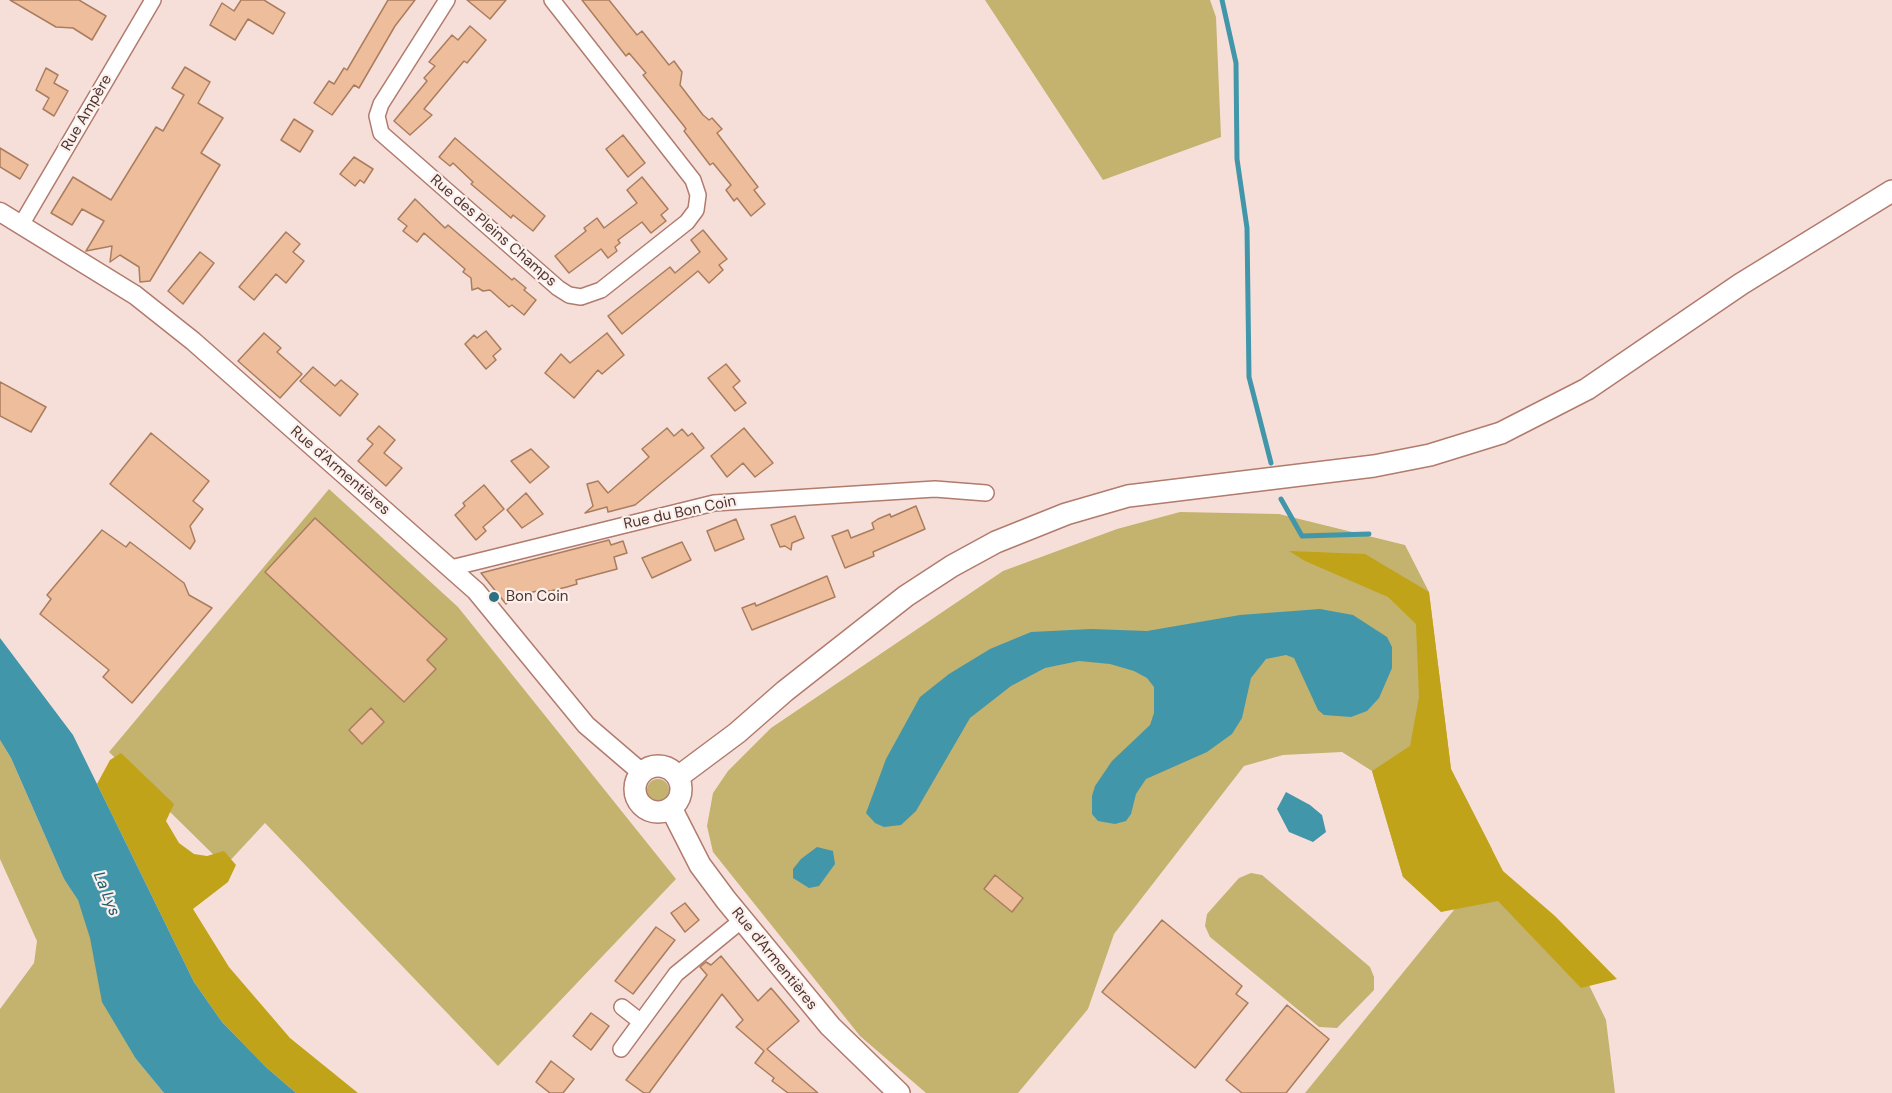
<!DOCTYPE html>
<meta charset="utf-8">
<style>
body{margin:0}
canvas{display:block;background:#f7dfd9}
</style>
<canvas width="1892" height="1093"></canvas>
<script>
const g = document.querySelector('canvas').getContext('2d');
g.lineJoin = 'round';
function fill(path, color) { g.fillStyle = color; g.fill(path, 'evenodd'); }
const shape = rows => new Path2D(rows.map(r => 'M' + r).join(''));
function trace(path, color, width, dash) { g.strokeStyle = color; g.lineWidth = width; g.lineCap = dash ? 'butt' : 'round'; g.setLineDash(dash || []); g.stroke(path); }
function label(font, color, halo, rows, align = 'center') {
  g.font = font + ' "DM Sans",sans-serif'; g.lineWidth = 4.5; g.setLineDash([]); g.textBaseline = 'middle'; g.strokeStyle = halo; g.fillStyle = color; for (const [text, x, y, turn = 0] of rows) {
    g.save(); g.translate(x, y); g.rotate((+turn || 0) * Math.PI / 180); g.textAlign = isNaN(turn) ? turn : align; if (halo) g.strokeText(text, 0, 0); g.fillText(text, 0, 0); g.restore();
  }
}
const green = shape([
 [985,0,1210,0,1216,17,1221,137,1103,180],
 [329,489,458,607,676,879,498,1066,265,823,225,866,109,752],
 [1180,512,1279,514,1405,545,1429,592,1451,769,1492,849,1403,877,1372,771,1342,752,1283,755,1244,766,1114,934,1088,1009,1018,1093,926,1093,860,1036,713,852,707,826,713,793,728,771,771,728,1003,571,1117,529],
 [0,740,11,758,64,879,78,899,136,1059,164,1093,0,1093,0,1009,34,963,37,941,0,859],
 '647 790a11 11 0 1 1 22 0a11 11 0 1 1-22 0Z',
 [1251,873,1262,875,1370,967,1374,977,1374,990,1337,1028,1319,1027,1210,937,1205,926,1207,914,1239,878],
 [1484,873,1572,950,1606,1020,1615,1093,1305,1093]
]);
const forest = shape([
 [1289,551,1365,554,1429,592,1451,769,1503,871,1555,916,1617,979,1581,988,1498,901,1441,912,1403,877,1372,771,1410,746,1419,697,1416,624,1388,597,1305,561],
 [121,753,174,804,166,821,179,843,194,854,207,856,224,851,236,865,228,882,193,909,229,967,290,1038,358,1093,296,1093,267,1068,222,1022,194,982,97,784,110,760]
]);
const water = shape([
 [1320,609,1353,615,1387,637,1392,647,1392,668,1379,698,1367,711,1351,717,1324,715,1318,710,1294,658,1286,655,1266,659,1251,678,1242,718,1232,734,1207,752,1146,779,1136,794,1131,814,1126,821,1115,824,1098,821,1092,814,1092,796,1095,786,1112,761,1150,725,1154,713,1154,687,1147,678,1134,671,1110,664,1079,661,1045,668,1011,686,970,718,916,811,901,825,884,827,875,823,866,813,886,759,920,697,949,674,990,649,1031,632,1091,629,1147,631,1240,615],
 [0,638,73,735,194,982,222,1022,267,1068,296,1093,164,1093,136,1059,102,1002,90,938,78,900,64,879,11,758,0,740],
 [1286,792,1310,805,1322,815,1326,832,1313,842,1289,832,1277,809],
 [817,847,833,851,835,864,819,886,809,888,793,878,793,869,801,859]
]);
const stream = shape([
 [1222,0,1236,63,1237,159,1247,228,1249,377,1271,463],
 [1281,499,1302,536,1369,534]
]);
const building = shape([
 [10,0,79,0,106,16,92,40,73,28,56,27,10,0],
 [241,0,264,0,285,13,273,34,248,19,235,40,210,25,222,3,234,11,241,0],
 [388,0,415,0,395,26,359,88,354,85,332,115,314,103,329,81,334,84,344,68,347,70,388,0],
 [467,0,506,0,490,19,467,0],
 [582,0,609,0,637,35,642,31,669,65,674,61,682,72,680,85,703,115,709,120,712,118,722,129,717,133,758,187,754,190,765,204,751,216,737,198,734,201,726,190,731,185,713,163,710,165,684,131,686,129,684,126,643,75,646,73,629,53,626,56,582,0],
 [470,26,486,40,467,63,464,61,424,109,432,115,410,135,394,121,427,81,424,78,435,66,429,62,452,35,458,40,470,26],
 [185,67,210,82,198,103,223,118,201,153,220,165,150,281,140,282,139,267,120,255,110,262,112,246,86,251,104,221,82,209,72,225,51,213,73,177,111,200,156,127,163,131,184,95,172,88,185,67],
 [46,68,58,75,54,83,68,91,54,116,43,109,49,98,36,90,46,68],
 [294,119,313,131,300,152,281,140,294,119],
 [623,135,645,163,628,177,606,149,623,135],
 [455,138,545,216,533,231,513,215,511,218,471,184,473,182,453,163,450,166,439,157,455,138],
 [0,148,28,165,20,179,0,167,0,148],
 [354,157,373,169,364,183,360,180,355,186,340,174,354,157],
 [642,177,668,209,661,215,666,221,651,233,642,222,618,240,620,243,615,247,617,251,608,258,601,249,569,273,555,256,586,231,584,228,597,218,604,228,637,203,627,190,642,177],
 [415,199,445,228,448,225,512,280,514,278,526,288,524,290,536,300,524,315,512,305,509,307,490,290,483,291,478,288,472,290,471,278,463,272,465,269,424,233,417,242,403,231,407,226,398,219,415,199],
 [703,230,727,259,719,265,723,270,709,283,698,271,622,334,608,316,670,267,675,273,700,252,691,240,703,230],
 [286,232,300,244,293,252,304,261,286,283,276,274,254,300,239,287,286,232],
 [200,252,214,263,183,304,168,291,200,252],
 [486,331,501,349,493,356,496,360,486,369,465,344,474,335,477,338,486,331],
 [264,333,281,348,277,352,302,374,280,398,238,361,264,333],
 [607,333,624,355,602,374,598,370,574,398,545,373,561,354,570,363,607,333],
 [726,364,740,381,733,387,746,403,735,411,708,378,726,364],
 [313,367,335,386,341,380,358,394,340,416,300,381,313,367],
 [0,382,46,407,31,432,0,416,0,382],
 [379,426,395,440,384,453,402,468,386,486,358,461,373,444,367,439,379,426],
 [667,428,674,436,682,429,688,436,692,433,704,448,635,505,608,512,607,507,585,513,593,506,587,484,598,481,608,493,649,457,642,449,667,428],
 [744,428,773,463,755,477,743,463,727,477,711,456,744,428],
 [151,433,209,481,193,501,203,509,190,526,195,541,190,549,110,484,151,433],
 [531,449,549,467,530,483,511,461,531,449],
 [484,485,504,509,483,527,486,531,476,540,455,515,465,506,463,503,484,485],
 [526,493,543,514,522,528,507,510,526,493],
 [916,506,925,529,873,552,874,556,845,568,832,536,848,530,851,538,874,529,872,523,878,519,890,514,891,517,916,506],
 [795,516,804,538,792,543,791,550,785,546,780,547,771,525,795,516],
 [315,518,447,639,427,660,436,669,404,702,265,572,315,518],
 [736,519,744,539,715,551,707,531,736,519],
 [102,530,126,547,130,542,184,583,189,595,212,608,132,703,103,677,109,670,40,614,51,599,47,595,102,530],
 [609,540,611,545,623,541,627,553,614,557,617,569,576,580,577,584,567,587,546,592,545,589,513,597,506,604,481,573,609,540],
 [682,542,691,560,652,578,642,558,682,542],
 [827,576,835,597,752,630,742,608,755,603,756,606,827,576],
 [371,708,384,722,362,744,349,730,371,708],
 [995,875,1023,898,1012,912,984,889,995,875],
 [685,903,699,920,685,932,671,913,685,903],
 [1162,920,1242,986,1236,994,1248,1003,1195,1068,1102,992,1162,920],
 [656,927,675,940,633,994,615,981,656,927],
 [721,956,758,1001,771,988,799,1021,767,1049,818,1093,788,1093,772,1081,774,1078,755,1063,764,1051,736,1027,743,1020,722,994,649,1093,644,1093,626,1080,707,975,700,967,706,962,711,965,721,956],
 [1287,1005,1329,1039,1286,1093,1242,1093,1226,1080,1287,1005],
 [591,1013,609,1026,591,1050,573,1036,591,1013],
 [551,1061,574,1079,563,1093,550,1093,536,1082,551,1061]
]);
const minor = shape([
 [447,0,381,104,377,116,381,133,558,288,569,295,581,297,601,290,687,222,696,210,698,195,693,180,552,0],
 [21,225,153,0],
 [451,568,714,503,935,489,986,493],
 [622,1007,641,1022],
 [621,1049,676,974,742,920]
]);
const tertiary = shape([
 [0,212,135,295,193,341,476,591,586,725,642,773]
]);
const secondary = shape([
 '635 789a23 23 0 1 1 46 0a23 23 0 1 1-46 0Z',
 [678,777,737,733,785,691,906,596,952,566,996,542,1066,514,1128,496,1374,466,1430,455,1501,433,1587,389,1741,284,1892,191],
 [671,808,700,865,726,900,830,1026,899,1093]
]);
const markers = [
 [494,597,6,"#2c7180"]
];
const streetNames = [
 ["Rue Ampère",87,113,-60],
 ["Rue des Pleins Champs",493,231,41],
 ["Rue d'Armentières",340,471,41],
 ["Rue du Bon Coin",680,513,-12],
 ["Rue d'Armentières",774,959,51]
];
const poiNames = [
 ["Bon Coin",506,597]
];
const waterNames = [
 ["La Lys",106,894,68]
];
fill(green, '#c4b26f');
fill(forest, '#c1a319');
fill(water, '#4296aa');
trace(stream, '#4296aa', 5);
fill(building, '#eebd9c');
trace(building, '#aa7d5e', 1.5);
trace(minor, '#b17b6d', 18);
trace(tertiary, '#b17b6d', 21);
trace(secondary, '#b17b6d', 24);
trace(minor, '#fff', 15);
trace(tertiary, '#fff', 18);
trace(secondary, '#fff', 21);
for (const [x, y, r, color] of markers) { const dot = new Path2D(); dot.arc(x, y, r, 0, 2 * Math.PI); g.fillStyle = color; g.fill(dot); trace(dot, '#fcefec', 2); }
label('15px', '#4d3630', '#fcefec', streetNames);
label('15px', '#4d3630', '#fcefec', poiNames, 'left');
label('italic 16px', '#185c6a', '#fcefec', waterNames);
</script>
